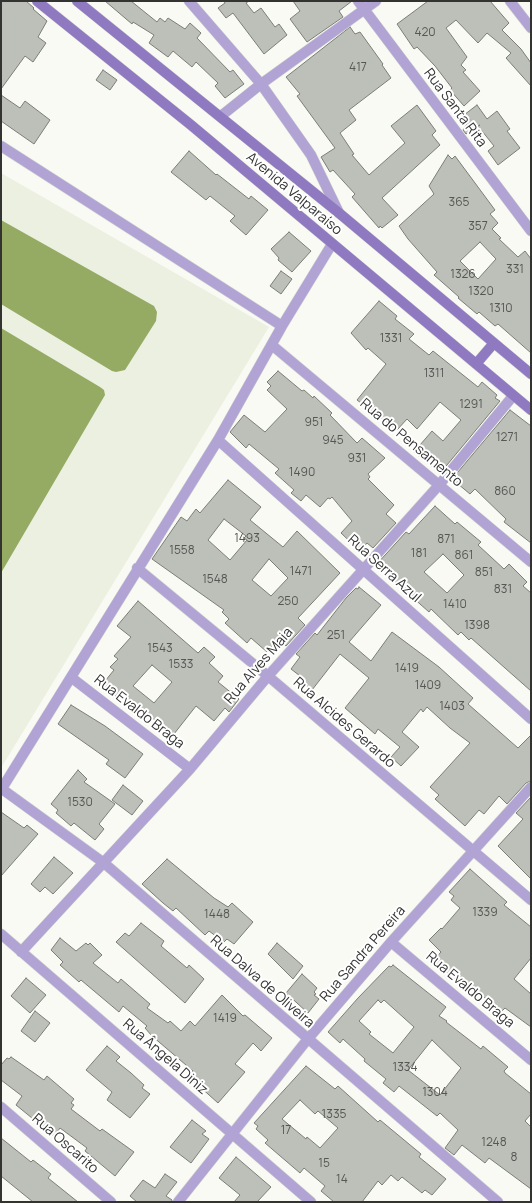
<!DOCTYPE html>
<meta charset="utf-8">
<style>
body{margin:0}
#map{position:relative;width:532px;height:1203px;overflow:hidden;background:#f8faf3;font-family:Manrope,sans-serif}
canvas{display:block}
.frame{position:absolute;inset:0;border:2px solid #333432;pointer-events:none}
</style>
<div id="map">
<canvas width="532" height="1203"></canvas>
<div class="frame"></div>
</div>
<script>
const g = document.querySelector('canvas').getContext('2d');
g.lineJoin = 'round';
function fill(path, color) { g.fillStyle = color; g.fill(path, 'evenodd'); }
const shape = rows => new Path2D(rows.map(r => 'M' + r).join(''));
function trace(path, color, width, dash) { g.strokeStyle = color; g.lineWidth = width; g.lineCap = dash ? 'butt' : 'round'; g.setLineDash(dash || []); g.stroke(path); }
function label(font, color, halo, rows, align = 'center') {
  g.font = font + ' Manrope,sans-serif'; g.lineWidth = 4; g.setLineDash([]); g.textBaseline = 'middle'; g.strokeStyle = halo; g.fillStyle = color; for (const [text, x, y, turn = 0] of rows) {
    g.save(); g.translate(x, y); g.rotate((+turn || 0) * Math.PI / 180); g.textAlign = isNaN(turn) ? turn : align; if (halo) g.strokeText(text, 0, 0); g.fillText(text, 0, 0); g.restore();
  }
}
const built = shape([
 [1,173,269,327,1,768]
]);
const water = shape([
 [1,220,154,306,157,312,156,321,125,370,116,372,112,371,1,304],
 [1,328,100,387,104,390,105,395,1,573]
]);
const building = shape([
 [1,1,26,1,34,8,33,9,47,21,38,37,46,43,33,62,25,56,1,89,1,1],
 [105,1,131,1,157,22,160,18,165,22,168,18,185,29,190,23,201,33,197,38,230,72,233,70,244,84,225,98,215,86,218,83,196,62,192,67,173,51,168,57,149,43,154,35,133,22,132,24,105,1],
 [224,1,249,1,246,3,254,13,261,8,275,27,279,24,287,35,264,54,233,13,226,18,218,8,225,3,224,1],
 [293,1,352,1,339,11,343,17,307,42,290,19,300,11,293,1],
 [428,1,490,1,509,23,502,30,521,49,531,63,531,86,506,58,511,53,487,33,478,43,456,20,446,28,467,57,461,65,466,70,463,72,480,91,464,106,450,90,452,88,435,66,417,47,414,49,397,24,428,1],
 [350,27,355,34,360,32,383,64,382,65,391,78,349,110,356,120,340,133,354,154,352,155,369,175,405,143,391,126,417,105,436,131,432,135,440,145,382,198,398,215,382,228,380,226,379,228,352,197,355,194,333,170,330,172,321,157,335,148,297,96,300,94,286,77,350,27],
 [103,70,117,80,110,90,96,80,103,70],
 [1,95,20,108,25,101,50,120,34,144,1,121,1,95],
 [477,105,487,119,497,111,510,129,507,131,520,148,498,165,488,151,494,146,478,126,480,125,466,134,463,130,470,119,464,115,477,105],
 [189,151,216,175,217,174,249,199,251,196,268,210,246,235,230,221,235,216,210,196,206,200,171,172,189,151],
 [448,155,452,159,455,156,495,210,490,214,498,223,492,229,501,238,499,239,518,257,525,251,531,259,531,353,498,324,495,326,479,312,477,314,458,298,459,297,434,275,437,272,408,239,399,226,434,194,429,186,448,155],
 [480,242,496,259,478,279,460,261,480,242],
 [289,232,311,251,292,272,278,260,279,258,271,249,289,232],
 [281,271,292,279,281,294,270,286,281,271],
 [379,301,397,316,395,319,414,334,409,339,429,355,433,351,478,387,482,382,497,395,495,398,500,401,442,471,438,468,436,470,414,452,432,431,443,441,461,420,440,402,417,429,407,419,397,430,357,400,386,364,368,348,366,350,351,333,379,301],
 [278,371,302,391,304,390,313,398,314,396,332,413,330,415,357,443,362,438,385,458,368,474,370,477,368,479,394,505,386,514,396,523,373,548,367,543,360,551,341,533,352,521,332,497,330,499,328,498,320,507,306,495,301,501,291,493,294,490,275,473,279,469,249,444,246,448,230,432,244,415,265,432,287,409,267,390,271,386,267,382,278,371],
 [510,410,531,426,531,543,504,522,506,519,475,489,470,494,452,479,510,410],
 [228,480,261,507,250,520,283,547,297,531,340,573,298,618,305,625,286,646,278,639,267,652,251,638,247,643,225,623,229,619,222,612,224,610,152,559,181,517,187,521,196,509,200,513,228,480],
 [224,519,246,536,244,538,247,540,230,560,208,540,224,519],
 [269,559,288,578,271,596,252,580,269,559],
 [435,506,455,524,457,522,481,542,478,545,504,569,509,564,527,582,523,586,531,593,531,691,471,638,469,640,461,632,458,635,431,609,429,612,376,565,406,532,409,534,435,506],
 [443,554,464,575,447,593,424,572,443,554],
 [359,587,381,605,349,642,371,661,392,632,439,667,473,698,468,704,518,748,531,735,531,781,526,783,507,804,499,796,484,814,479,810,465,826,435,799,439,795,430,787,470,743,450,728,427,707,423,712,421,709,402,732,419,747,401,766,391,757,400,747,378,729,375,734,345,708,369,678,340,654,312,690,302,682,304,679,291,669,300,657,296,654,315,633,317,635,346,598,356,588,358,589,359,587],
 [138,601,198,653,204,647,215,657,209,663,223,676,218,682,239,699,229,712,225,708,214,721,196,706,174,734,136,706,134,709,101,686,114,670,110,667,118,659,114,656,131,637,117,626,138,601],
 [152,665,172,682,154,703,133,686,152,665],
 [71,705,105,726,143,754,125,778,106,764,109,760,58,724,71,705],
 [78,770,87,779,84,782,115,804,99,824,104,829,95,840,74,823,71,826,56,813,58,810,51,804,78,770],
 [123,785,143,801,132,815,112,800,123,785],
 [531,797,531,879,498,846,523,819,516,813,531,797],
 [1,812,24,828,27,825,38,834,1,876,1,812],
 [54,857,73,873,53,894,45,887,40,892,31,884,54,857],
 [167,859,214,898,228,907,232,903,253,922,234,944,227,939,224,942,209,931,205,935,176,908,173,911,163,903,142,884,167,859],
 [470,869,507,902,504,905,531,927,531,958,514,979,531,994,531,1027,505,1008,501,1012,469,984,465,988,433,961,441,952,429,940,441,928,442,929,460,908,451,900,454,896,449,892,470,869],
 [141,923,164,941,161,946,187,968,189,965,204,979,185,1003,116,942,125,933,129,936,141,923],
 [60,938,76,951,86,943,88,945,90,943,102,955,93,963,118,983,121,979,150,1004,147,1008,168,1023,170,1021,181,1031,190,1021,195,1026,222,995,243,1016,245,1015,272,1038,261,1051,253,1043,235,1064,245,1072,218,1103,189,1077,193,1071,152,1036,145,1028,147,1026,123,1006,119,1012,81,980,79,982,60,965,63,962,51,950,60,938],
 [277,943,303,966,293,979,268,954,277,943],
 [393,965,446,1007,439,1016,447,1021,446,1022,481,1049,483,1046,508,1067,504,1071,505,1073,531,1094,531,1114,525,1121,531,1127,531,1189,489,1158,485,1163,462,1145,454,1155,445,1148,458,1130,440,1113,437,1116,399,1086,394,1092,383,1083,386,1079,364,1061,365,1059,343,1039,340,1043,328,1032,358,998,389,966,391,967,393,965],
 [378,1000,381,1003,384,1000,414,1027,393,1053,369,1034,371,1032,359,1021,378,1000],
 [432,1040,461,1068,440,1095,408,1070,432,1040],
 [302,974,317,988,314,992,316,994,314,995,319,999,308,1013,286,993,302,974],
 [26,978,46,995,30,1013,11,996,26,978],
 [35,1011,50,1023,35,1042,21,1031,35,1011],
 [107,1046,120,1057,116,1061,131,1073,144,1085,142,1088,150,1094,130,1118,107,1100,112,1092,86,1070,107,1046],
 [11,1057,44,1080,47,1076,74,1099,71,1103,74,1105,71,1109,100,1131,102,1129,134,1152,115,1176,85,1151,87,1148,60,1128,54,1136,16,1105,22,1096,1,1080,1,1065,7,1058,9,1059,11,1057],
 [306,1066,335,1089,338,1086,378,1122,380,1120,421,1154,419,1157,446,1179,432,1195,425,1190,422,1193,402,1177,398,1181,391,1175,382,1185,378,1181,362,1202,334,1202,321,1191,325,1186,304,1168,300,1173,265,1143,268,1140,256,1129,258,1126,254,1123,306,1066],
 [300,1100,315,1114,318,1111,338,1128,320,1148,307,1137,306,1139,282,1119,300,1100],
 [192,1120,206,1131,202,1134,209,1139,191,1163,170,1147,192,1120],
 [1,1138,31,1162,33,1160,51,1174,48,1178,78,1202,33,1202,1,1176,1,1138],
 [236,1157,271,1187,257,1202,234,1202,240,1195,219,1178,236,1157],
 [165,1174,177,1182,166,1196,172,1200,172,1202,137,1202,130,1196,143,1180,155,1188,165,1174]
]);
const minor = shape([
 [189,1,261,84,311,155,339,213],
 [358,1,531,231],
 [510,1,531,28],
 [221,116,261,84,376,1],
 [1,146,282,326],
 [273,346,531,562],
 [218,440,531,719],
 [137,568,268,676,531,900],
 [72,678,190,769],
 [2,789,104,863,498,1202],
 [1,790,218,440,282,326,332,244],
 [1,934,311,1202],
 [391,942,531,1060],
 [21,952,190,769,268,676,439,485,513,396],
 [1,1107,111,1202],
 [178,1202,307,1040,391,942,531,787]
]);
const secondary = shape([
 [37,1,191,125,531,410],
 [77,1,339,213,531,374],
 [476,364,494,343]
]);
const numberNames = [
 ["420",425,33],
 ["417",358,68],
 ["365",459,203],
 ["357",478,227],
 ["331",515,270],
 ["1326",463,275],
 ["1320",481,292],
 ["1310",501,309],
 ["1331",391,339],
 ["1311",434,374],
 ["1291",471,405],
 ["951",314,423],
 ["1271",507,438],
 ["945",333,441],
 ["931",357,459],
 ["1490",302,473],
 ["860",505,492],
 ["1493",247,539],
 ["871",446,540],
 ["1558",182,551],
 ["181",419,554],
 ["861",464,556],
 ["1471",301,572],
 ["851",484,573],
 ["1548",215,580],
 ["831",503,590],
 ["250",288,602],
 ["1410",455,605],
 ["1398",477,626],
 ["251",336,636],
 ["1543",160,649],
 ["1533",181,665],
 ["1419",407,669],
 ["1409",428,686],
 ["1403",452,707],
 ["1530",80,803],
 ["1339",485,913],
 ["1448",217,915],
 ["1419",225,1019],
 ["1334",405,1068],
 ["1304",435,1093],
 ["1335",334,1115],
 ["17",286,1131],
 ["1248",494,1143],
 ["8",514,1158],
 ["15",324,1164],
 ["14",342,1180]
];
const streetNames = [
 ["Rua Santa Rita",455,108,53],
 ["Avenida Valparaíso",294,194,40],
 ["Rua do Pensamento",411,443,40],
 ["Rua Serra Azul",384,569,42],
 ["Rua Alves Maia",259,666,-49],
 ["Rua Evaldo Braga",139,712,38],
 ["Rua Alcides Gerardo",344,723,41],
 ["Rua Sandra Pereira",363,954,-49],
 ["Rua Dalva de Oliveira",262,982,41],
 ["Rua Evaldo Braga",470,990,40],
 ["Rua Ângela Diniz",165,1057,41],
 ["Rua Oscarito",65,1144,41]
];
fill(built, '#ebf0e1');
fill(water, '#95aa62');
fill(building, '#bdc0b9');
trace(building, '#7b7d77', 1);
trace(minor, '#d5d6d0', 11);
trace(secondary, '#d5d6d0', 11);
trace(minor, '#b1a4d5', 10);
trace(secondary, '#8f79c1', 10);
label('12px', '#565754', null, numberNames);
label('14px', '#333432', '#fff', streetNames);
</script>
